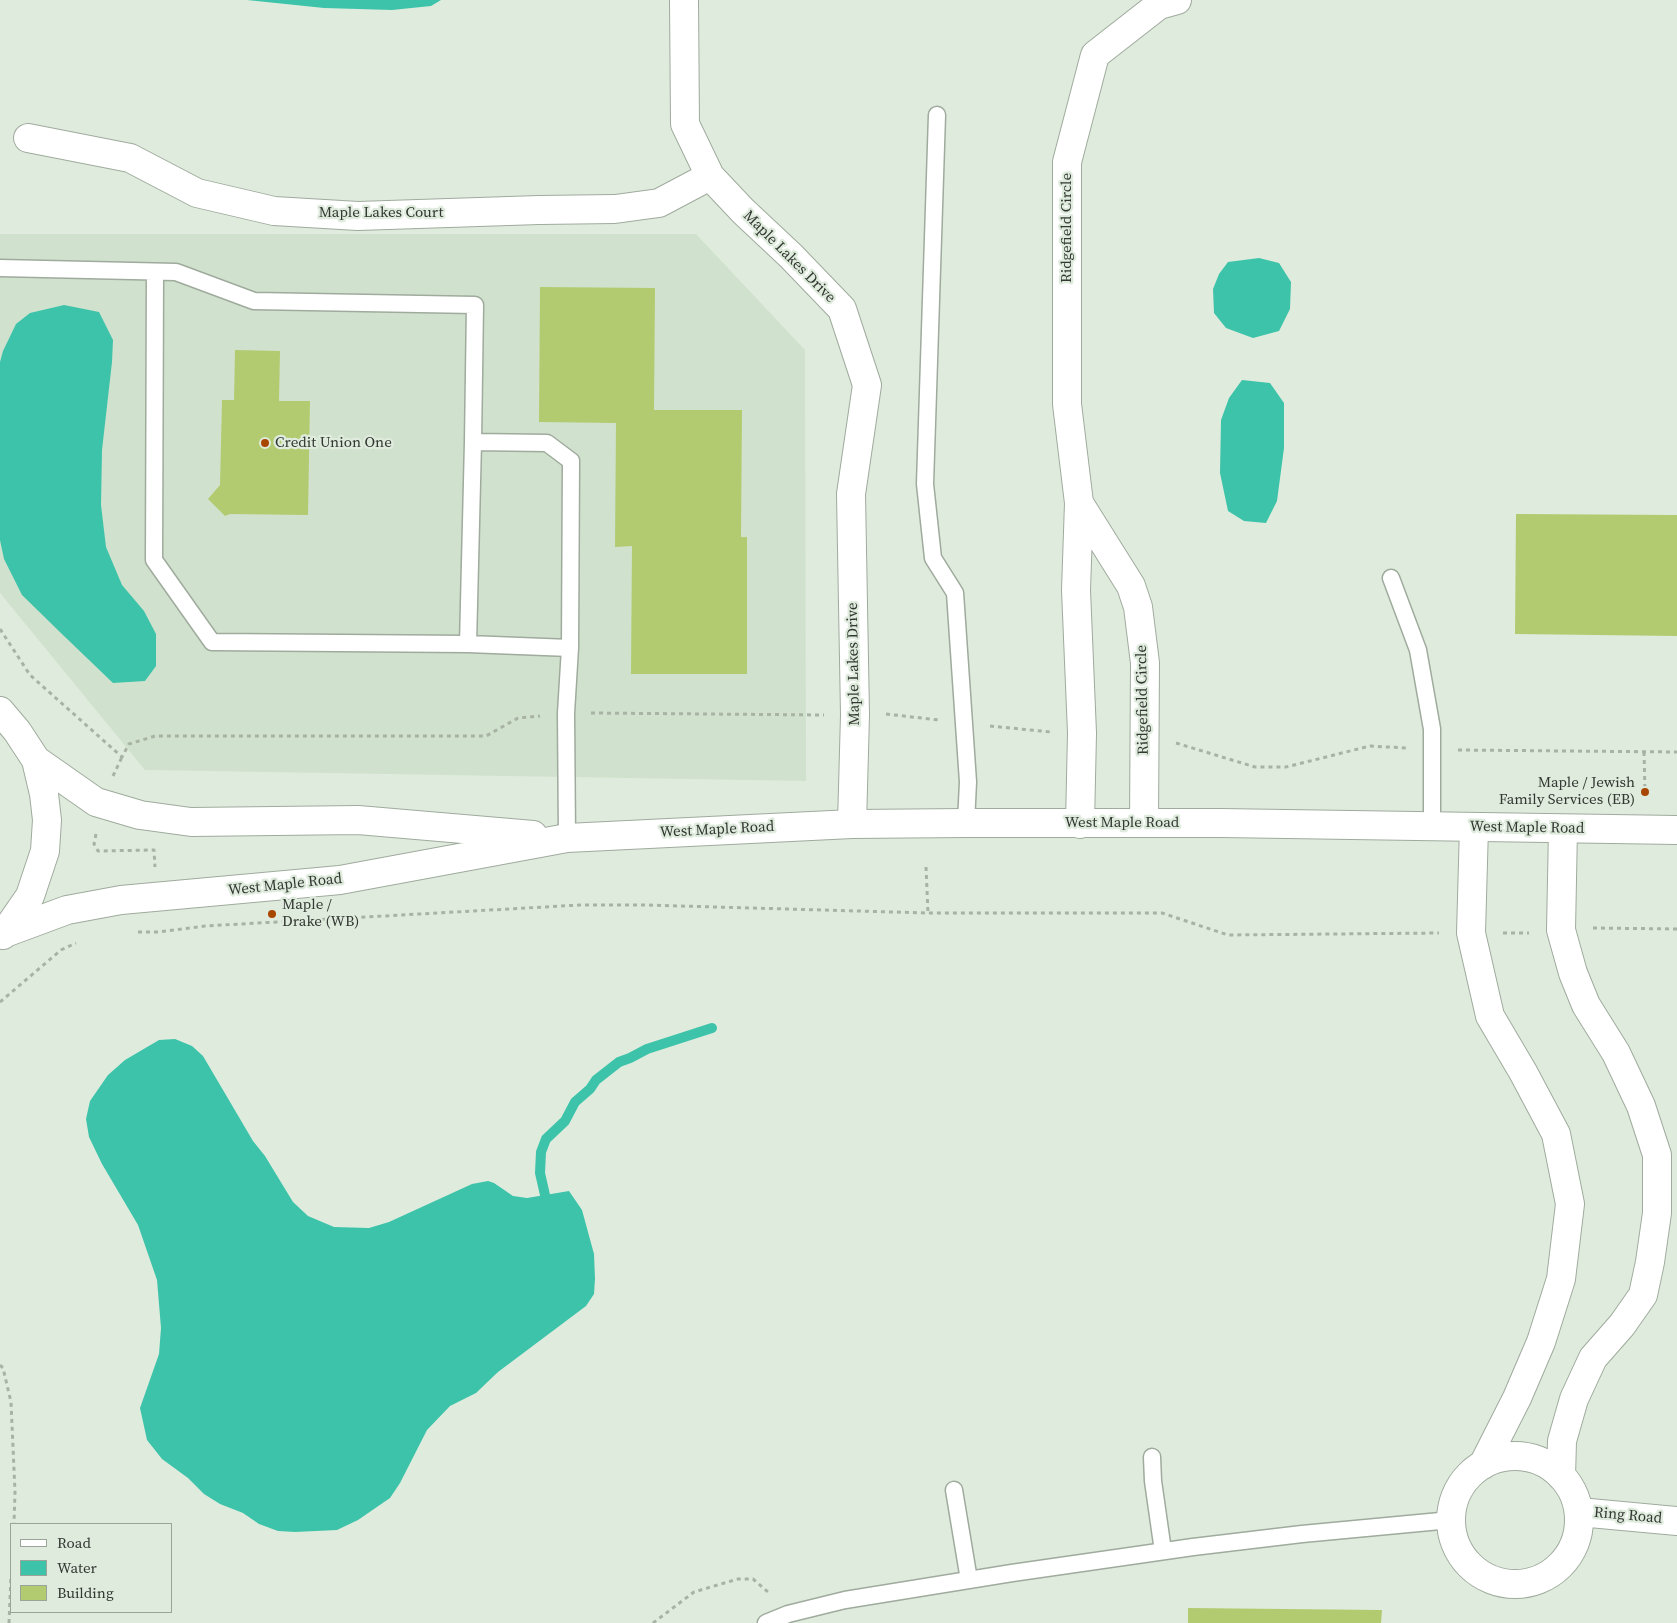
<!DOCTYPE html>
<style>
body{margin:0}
#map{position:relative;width:1677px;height:1623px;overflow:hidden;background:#dfecdd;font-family:"Source Serif 4",serif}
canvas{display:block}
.legend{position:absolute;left:10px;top:1523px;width:162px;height:90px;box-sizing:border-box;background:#dfecdd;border:1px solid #9aa498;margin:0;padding:6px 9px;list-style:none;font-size:15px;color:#323731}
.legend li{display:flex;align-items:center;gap:10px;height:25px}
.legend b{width:25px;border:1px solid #9aa498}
</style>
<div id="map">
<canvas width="1677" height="1623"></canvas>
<ul class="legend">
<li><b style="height:6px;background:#fff"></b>Road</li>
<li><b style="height:14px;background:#3dc3aa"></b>Water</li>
<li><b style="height:14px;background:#b2cb70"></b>Building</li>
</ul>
</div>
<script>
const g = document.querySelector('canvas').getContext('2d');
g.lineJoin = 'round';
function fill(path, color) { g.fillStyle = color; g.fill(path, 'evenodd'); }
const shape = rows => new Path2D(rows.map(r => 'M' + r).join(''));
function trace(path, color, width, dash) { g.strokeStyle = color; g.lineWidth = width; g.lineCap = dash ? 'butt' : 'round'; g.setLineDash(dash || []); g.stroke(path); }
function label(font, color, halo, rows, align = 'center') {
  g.font = font + ' "Source Serif 4",serif'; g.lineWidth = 4.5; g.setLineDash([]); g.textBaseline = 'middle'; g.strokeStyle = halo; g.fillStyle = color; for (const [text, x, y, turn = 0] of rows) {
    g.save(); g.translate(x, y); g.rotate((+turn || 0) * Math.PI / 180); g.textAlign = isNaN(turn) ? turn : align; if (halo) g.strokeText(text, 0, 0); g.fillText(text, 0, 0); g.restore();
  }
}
const built = shape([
 [0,234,696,234,805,350,806,781,145,770,0,593]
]);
const water = shape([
 [247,0,441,0,431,6,392,10,324,8],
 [1259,258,1279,263,1291,282,1290,309,1279,331,1253,338,1226,328,1214,313,1213,289,1219,274,1228,262],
 [64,305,99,312,113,340,112,362,102,450,101,505,106,547,122,585,144,611,156,634,156,666,145,681,113,683,64,636,22,595,4,559,0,540,0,362,3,351,16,324,30,313],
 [1242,380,1270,383,1284,403,1284,448,1277,501,1266,523,1244,521,1228,511,1220,473,1221,420,1229,398],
 [175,1039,192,1046,203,1056,253,1141,265,1156,293,1202,308,1216,334,1227,369,1228,389,1222,472,1184,488,1181,494,1183,513,1196,527,1198,569,1191,582,1210,594,1254,595,1279,594,1294,586,1306,498,1372,476,1393,450,1406,427,1430,400,1483,390,1498,358,1520,337,1530,295,1532,278,1531,259,1524,243,1513,220,1504,204,1494,188,1478,162,1459,147,1440,140,1408,159,1354,161,1328,157,1280,138,1225,102,1164,89,1137,86,1119,90,1101,108,1075,125,1060,159,1040]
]);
const stream = shape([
 [545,1195,540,1173,541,1152,546,1139,565,1121,575,1102,590,1089,596,1080,619,1062,630,1058,647,1049,712,1028]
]);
const building = shape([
 [540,287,655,288,654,410,742,410,741,537,747,537,747,674,631,674,632,546,615,547,616,423,539,422],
 [235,350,280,351,279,401,310,401,308,515,230,514,225,516,208,499,220,485,222,400,234,400],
 [1516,514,1677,515,1677,636,1515,634],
 [1188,1608,1382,1610,1381,1623,1188,1623]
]);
const path = shape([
 [0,629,30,675,122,757,129,744,155,736,486,736,518,718,540,716],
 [591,713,824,715],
 [886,714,939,720],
 [990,726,1051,732],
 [1176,743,1255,767,1286,767,1370,746,1406,748],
 [1458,750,1677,752],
 [1644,752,1645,792],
 [113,776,122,757],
 [96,834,94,844,98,851,154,850,155,867],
 [926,867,928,913],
 [1593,928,1677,929],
 [138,932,158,932,205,926,580,905,645,905,928,913,1162,913,1228,935,1439,933],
 [1503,933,1529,933],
 [0,1002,61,950,76,943],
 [0,1365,3,1368,11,1402,15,1492,14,1524],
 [9,1623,11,1575],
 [653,1623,694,1592,738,1579,753,1579,768,1592,769,1594]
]);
const lane = shape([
 [937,115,925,484,933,558,955,593,968,782,966,823],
 [0,268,176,272,254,301,475,305,473,442,547,443,571,461,570,648,566,713,567,838],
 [155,272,154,560,212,642,468,644,570,648],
 [1391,578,1418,650,1432,729,1432,826],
 [468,644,473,442],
 [1152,1457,1153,1481,1163,1551],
 [954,1490,969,1580],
 [766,1623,788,1614,845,1600,1012,1573,1193,1547,1302,1534,1451,1520]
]);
const street = shape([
 [684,0,685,124,710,176,743,211,791,256,842,309,867,385,851,494,855,715,852,824],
 [28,138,130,158,197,193,274,211,358,216,539,210,615,209,659,203,710,176],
 [1079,503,1131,586,1138,607,1145,663,1144,823],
 [1080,824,1082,733,1076,590,1079,503,1067,404,1067,162,1095,55,1159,5,1177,0],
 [1474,827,1471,933,1490,1016,1523,1072,1556,1134,1570,1204,1561,1279,1541,1342,1517,1398,1483,1465],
 '1451 1520a64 64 0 1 1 128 0a64 64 0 1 1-128 0Z',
 [1561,1476,1562,1441,1574,1399,1593,1358,1622,1325,1643,1295,1650,1262,1657,1213,1657,1155,1641,1106,1616,1053,1586,1005,1573,973,1561,930,1563,829],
 [1579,1512,1677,1521]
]);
const secondary = shape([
 [0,711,17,731,36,760,44,794,47,820,45,851,30,896,3,935],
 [36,760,96,802,140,815,191,822,358,820,533,835],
 [5,933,67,910,121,900,340,880,567,838,852,824,966,823,1221,823,1677,830]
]);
const markers = [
 [265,443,5,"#a84800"],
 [1645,792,5,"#a84800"],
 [272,914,5,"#a84800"]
];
const streetNames = [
 ["Maple Lakes Court",381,213],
 ["Ridgefield Circle",1067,228,-90],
 ["Maple Lakes Drive",789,257,45],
 ["Maple Lakes Drive",854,664,-91],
 ["Ridgefield Circle",1143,700,-91],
 ["West Maple Road",1122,823],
 ["West Maple Road",1527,828,1],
 ["West Maple Road",717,830,-3],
 ["West Maple Road",285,885,-6],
 ["Ring Road",1628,1516,5]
];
const poiNames = [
 ["Credit Union One",275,443],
 ["Maple / Jewish",1635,783,"right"],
 ["Family Services (EB)",1635,800,"right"],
 ["Maple /",282,905],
 ["Drake (WB)",282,922]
];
fill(built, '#d0e2cd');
fill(water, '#3dc3aa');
trace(stream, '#3dc3aa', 10);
fill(building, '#b2cb70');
trace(lane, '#9fab9d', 19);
trace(street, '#9fab9d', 30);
trace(secondary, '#9fab9d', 30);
trace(path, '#a8b3a6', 3, [4, 4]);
trace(lane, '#fff', 16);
trace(street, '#fff', 28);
trace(secondary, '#fff', 28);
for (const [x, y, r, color] of markers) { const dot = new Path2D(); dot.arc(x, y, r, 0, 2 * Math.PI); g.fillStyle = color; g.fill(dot); trace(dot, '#dfecdd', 2); }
label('15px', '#323731', '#dfecdd', streetNames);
label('15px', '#323731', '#dfecdd', poiNames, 'left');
</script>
